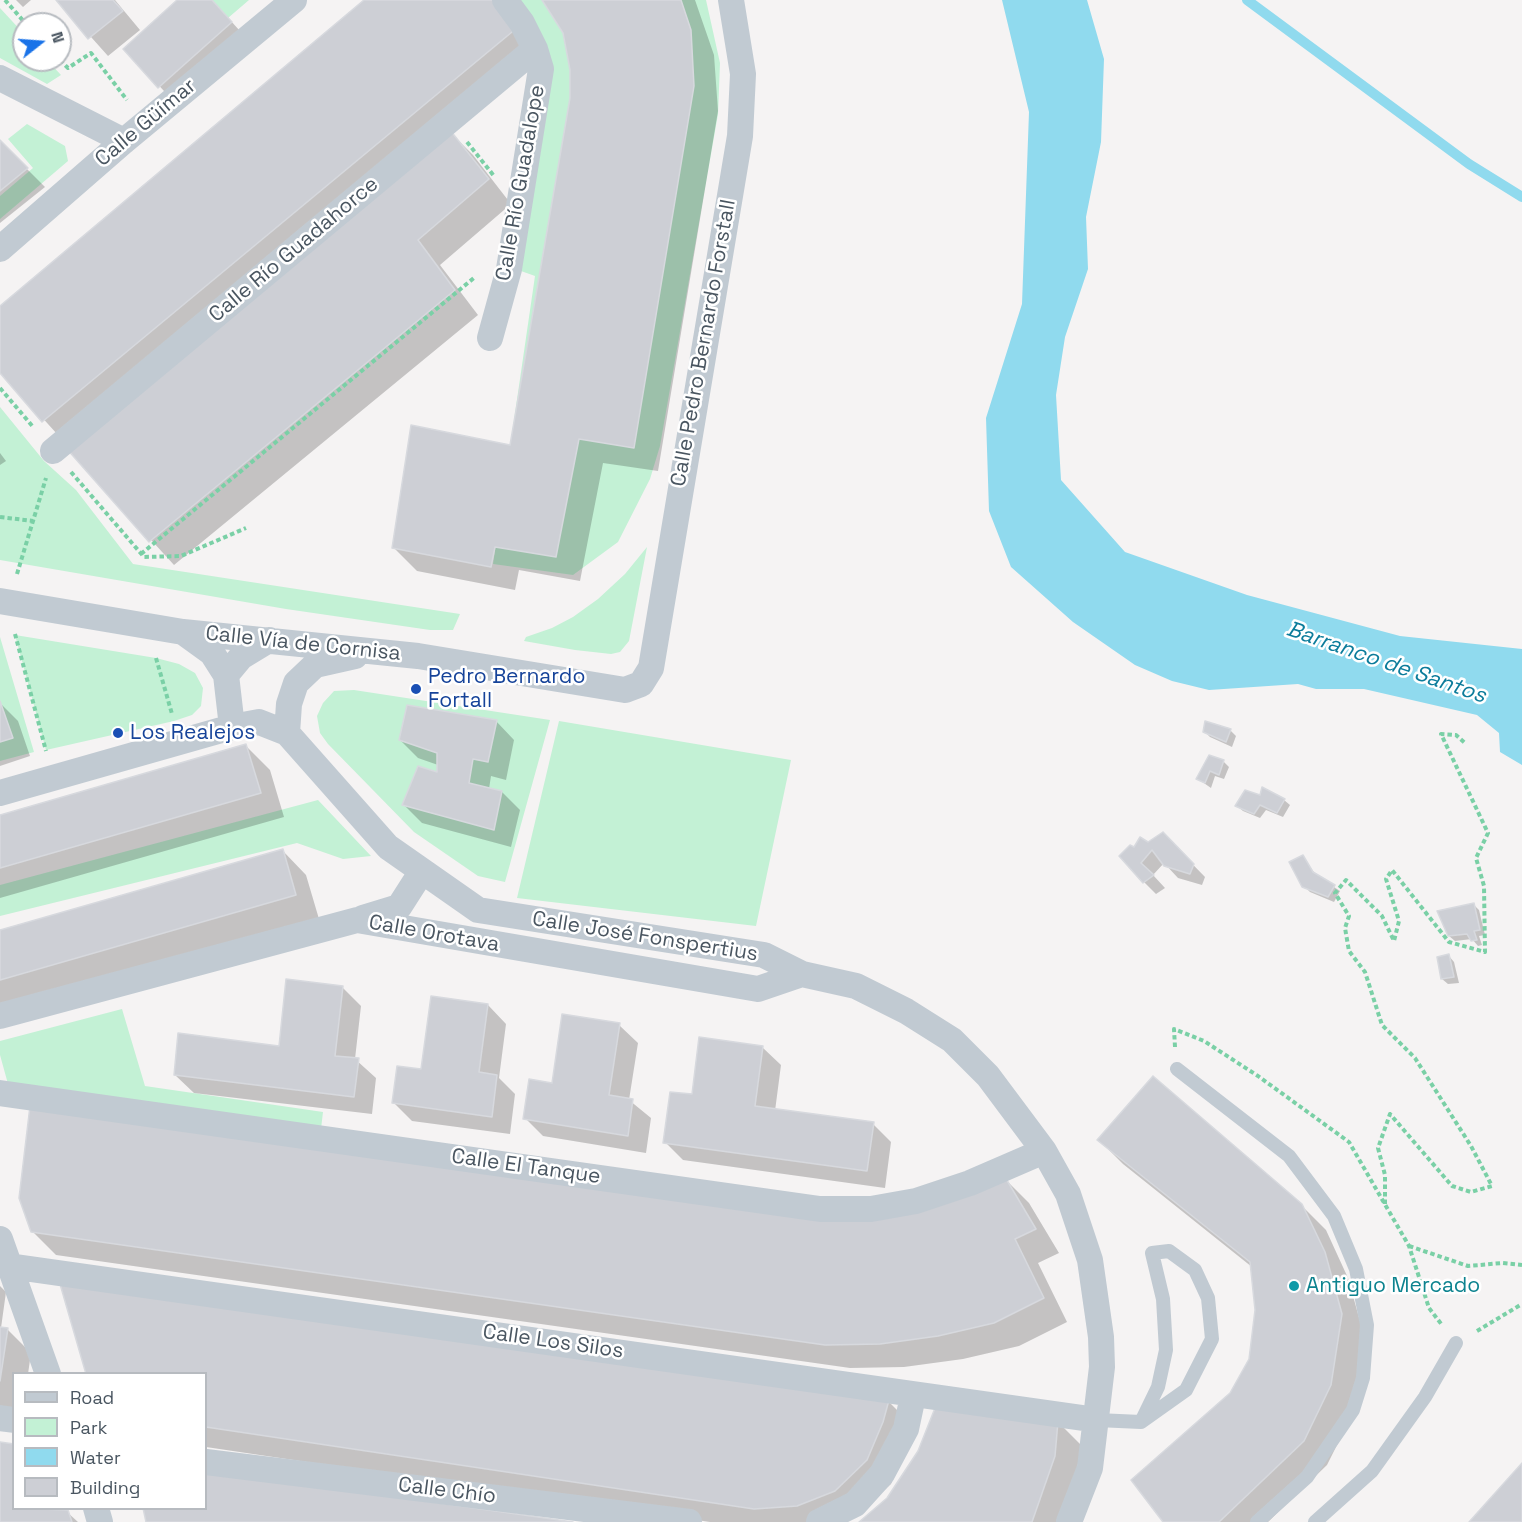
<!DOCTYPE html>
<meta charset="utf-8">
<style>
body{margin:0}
#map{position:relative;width:1522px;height:1522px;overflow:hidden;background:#f5f3f3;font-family:"Space Grotesk",sans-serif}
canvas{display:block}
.legend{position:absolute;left:12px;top:1372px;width:195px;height:138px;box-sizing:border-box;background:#fff;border:2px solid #b7bbc0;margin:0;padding:8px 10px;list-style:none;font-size:18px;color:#4a5661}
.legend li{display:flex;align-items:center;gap:12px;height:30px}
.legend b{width:30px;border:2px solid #b7bbc0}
.north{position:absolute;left:12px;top:12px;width:60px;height:60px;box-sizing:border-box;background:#fff;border:2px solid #b7bbc0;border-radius:50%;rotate:73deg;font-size:16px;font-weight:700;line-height:24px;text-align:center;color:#4a5661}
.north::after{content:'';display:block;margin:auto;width:21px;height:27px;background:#1a73e8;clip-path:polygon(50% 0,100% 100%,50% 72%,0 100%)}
</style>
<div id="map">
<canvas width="1522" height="1522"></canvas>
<ul class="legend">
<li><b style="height:8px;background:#c1cad2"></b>Road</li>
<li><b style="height:16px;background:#c3f1d5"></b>Park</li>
<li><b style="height:16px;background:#90daee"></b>Water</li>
<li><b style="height:16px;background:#cdcfd5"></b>Building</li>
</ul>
<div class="north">N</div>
</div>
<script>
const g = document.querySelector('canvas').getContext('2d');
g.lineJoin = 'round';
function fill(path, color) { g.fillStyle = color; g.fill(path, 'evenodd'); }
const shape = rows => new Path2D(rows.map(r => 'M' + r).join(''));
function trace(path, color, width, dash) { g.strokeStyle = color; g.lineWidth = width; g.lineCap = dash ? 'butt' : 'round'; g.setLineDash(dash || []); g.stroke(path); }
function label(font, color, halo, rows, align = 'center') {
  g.font = font + ' "Space Grotesk",sans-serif'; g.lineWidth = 5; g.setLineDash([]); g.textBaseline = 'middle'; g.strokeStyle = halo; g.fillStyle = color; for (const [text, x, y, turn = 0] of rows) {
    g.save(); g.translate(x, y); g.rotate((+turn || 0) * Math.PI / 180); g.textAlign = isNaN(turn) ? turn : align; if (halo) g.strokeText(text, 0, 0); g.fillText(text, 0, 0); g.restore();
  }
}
const green = shape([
 [212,0,249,0,228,18],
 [520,0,706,0,720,63,718,114,660,446,650,479,618,542,573,575,493,564,535,276,521,271,550,91],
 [0,8,24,34,24,60,47,60,61,75,47,84,0,58],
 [27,124,65,146,68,161,0,219,0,196,33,168,8,139],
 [0,407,44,461,76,490,133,564,460,614,453,630,430,630,286,609,0,560],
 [647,547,629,641,620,652,611,654,575,650,524,641,526,637,552,628,573,617,598,599,625,574],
 [15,635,156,658,179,664,195,673,203,688,201,706,192,715,174,721,46,750],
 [0,637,34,752,0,761],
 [354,690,550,720,505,882,478,876,414,832,328,744,320,733,317,716,323,703,334,691],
 [559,721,791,760,756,926,517,898],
 [318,800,371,856,343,859,297,843,0,916,0,885],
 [122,1009,145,1086,323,1112,321,1129,8,1084,0,1055,0,1041]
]);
const water = shape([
 [1002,0,1087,0,1104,59,1101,142,1086,217,1088,269,1065,337,1056,395,1061,480,1125,552,1247,595,1400,636,1522,649,1522,765,1500,752,1499,733,1477,715,1364,689,1316,689,1298,684,1209,690,1172,681,1135,665,1073,622,1011,567,989,511,986,418,1022,304,1029,112]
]);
const shadow = shape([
 [16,0,31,0,23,7],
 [58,0,115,0,140,30,108,56],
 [179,0,212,0,249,41,177,105,125,49],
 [366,0,500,0,541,52,67,445,0,371,0,308],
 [544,0,695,0,714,55,718,111,658,471,603,463,580,581,519,570,515,590,417,571,393,547,511,446,571,98,571,70,564,33],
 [450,132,473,155,511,204,440,265,478,315,174,565,68,449],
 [0,142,45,187,0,223],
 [0,453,6,461,0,465],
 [0,703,18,721,30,756,0,766],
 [496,721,514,740,506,780,491,776,489,789,502,792,520,810,511,847,422,823,404,805,438,775,438,765,418,758,400,740],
 [1230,730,1236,736,1232,747,1210,737,1204,731],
 [246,746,270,770,284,817,0,898,0,817],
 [1223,761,1229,767,1224,779,1215,776,1211,788,1198,779],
 [1284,800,1290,805,1283,817,1266,810,1260,818,1243,811,1237,806],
 [1163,834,1205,877,1202,885,1178,878,1164,863,1153,875,1165,888,1156,894,1144,882,1134,850],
 [283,851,306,875,319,919,0,1010,0,932],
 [1303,857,1316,875,1340,891,1334,902,1310,892,1304,886],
 [1473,904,1479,910,1485,935,1479,936,1482,945,1478,946,1472,939,1455,941,1449,936],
 [1449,956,1454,962,1459,983,1448,984,1442,979],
 [343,988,361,1006,355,1059,376,1078,372,1114,194,1093,175,1075,280,1047],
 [488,1005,506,1024,499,1078,515,1094,510,1134,412,1121,394,1103],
 [619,1025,638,1043,629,1100,651,1118,646,1153,543,1136,525,1118,553,1085],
 [762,1047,781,1065,775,1111,873,1124,891,1142,885,1188,683,1160,665,1142,693,1096],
 [1099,1140,1301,1205,1326,1230,1348,1278,1365,1339,1355,1409,1327,1465,1268,1522,1165,1522,1251,1359,1257,1310,1252,1267,1123,1164],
 [1005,1179,1029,1203,1059,1253,1038,1263,1067,1322,1019,1346,963,1359,904,1367,850,1368,56,1255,32,1231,873,1216],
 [0,1286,6,1292,1,1328,7,1329,31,1353,28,1374,14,1374,14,1421,0,1419],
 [62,1286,888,1401,912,1425,907,1446,891,1484,859,1514,839,1522,710,1522,206,1447,206,1374],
 [1058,1422,1082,1446,1065,1522,861,1522],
 [0,1444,14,1508,63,1508,62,1511,67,1512,78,1522,0,1522]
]);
const stream = shape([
 [1247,0,1469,164,1522,197]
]);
const building = shape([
 [56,0,113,0,123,11,88,39,56,0],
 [177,0,212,0,232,22,158,88,123,49,177,0],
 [364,0,496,0,518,27,42,422,0,373,0,306,364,0],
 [542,0,681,0,691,30,694,86,634,448,579,439,556,557,495,547,491,567,392,548,411,425,510,445,570,98,570,70,563,33,542,0],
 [450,130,489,179,418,240,455,290,149,542,66,448,450,130],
 [0,140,28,168,0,191,0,140],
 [0,701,13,738,0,742,0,701],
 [407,705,497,720,488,762,473,759,469,783,502,791,494,830,402,805,418,766,437,772,437,753,399,740,407,705],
 [1205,721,1231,729,1226,742,1203,732,1205,721],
 [246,744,261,793,0,868,0,815,246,744],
 [1209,755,1224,760,1219,775,1210,771,1205,783,1196,779,1209,755],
 [1262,787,1285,799,1277,813,1260,805,1254,814,1235,806,1245,790,1260,795,1262,787],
 [1163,832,1194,864,1190,874,1164,866,1152,850,1141,863,1154,875,1143,883,1119,856,1130,845,1134,847,1140,837,1148,842,1163,832],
 [283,849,296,895,0,980,0,930,283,849],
 [1303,855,1313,872,1335,885,1328,897,1302,887,1289,862,1303,855],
 [1474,903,1480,930,1474,931,1477,940,1471,941,1467,934,1448,936,1437,911,1474,903],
 [1449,954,1454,977,1441,979,1437,957,1449,954],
 [286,979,343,986,335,1056,359,1058,354,1097,174,1075,178,1033,279,1046,286,979],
 [431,996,488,1004,479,1072,497,1075,492,1117,392,1103,397,1066,421,1069,431,996],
 [562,1014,620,1023,609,1095,633,1099,628,1136,523,1119,529,1079,552,1083,562,1014],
 [699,1037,763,1046,755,1106,874,1122,867,1171,663,1143,670,1092,692,1094,699,1037],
 [1153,1076,1302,1204,1325,1252,1342,1314,1331,1385,1304,1441,1219,1522,1163,1522,1131,1480,1230,1393,1249,1359,1255,1310,1250,1262,1097,1140,1153,1076],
 [30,1106,873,1215,1005,1177,1036,1229,1015,1239,1044,1298,994,1323,938,1336,880,1344,825,1345,31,1232,19,1198,30,1106],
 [60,1284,889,1400,883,1422,867,1460,835,1491,797,1506,754,1509,206,1427,206,1374,86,1374,60,1284],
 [0,1327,8,1328,0,1381,0,1327],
 [935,1408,1058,1421,1055,1456,1032,1522,859,1522,887,1498,918,1451,935,1408],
 [0,1442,14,1444,14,1508,68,1510,72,1522,0,1522,0,1442],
 [1522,1463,1522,1522,1469,1522,1522,1463],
 [206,1470,573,1522,146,1522,143,1508,206,1508,206,1470]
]);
const path = shape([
 [5,0,26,24],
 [60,60,68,68,91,53,127,100],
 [467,142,494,176],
 [0,388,34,428],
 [71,472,144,557,181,556,246,528],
 [0,517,33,521],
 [141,554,475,277],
 [17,574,46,478],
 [15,634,46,751],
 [156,658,172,714],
 [1175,1047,1174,1029,1204,1041,1258,1076,1349,1142,1409,1246,1429,1308,1442,1325],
 [1385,1204,1385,1175,1378,1148,1390,1114,1452,1186,1471,1192,1492,1186,1471,1146,1415,1058,1382,1025,1365,972,1349,951,1345,928,1349,916,1335,893,1346,880,1382,916,1394,941,1399,921,1386,879,1392,870,1449,942,1485,952,1484,886,1476,858,1488,833,1441,734,1456,735,1466,744],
 [1409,1246,1468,1266,1502,1263,1522,1265],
 [1477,1331,1522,1304]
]);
const lane = shape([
 [1177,1069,1289,1156,1334,1216,1356,1269,1367,1325,1363,1378,1353,1410,1307,1477,1257,1522],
 [1097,1420,1141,1422,1186,1390,1212,1339,1208,1298,1195,1270,1169,1251,1152,1253,1163,1299,1166,1350,1158,1387,1141,1422],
 [1315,1522,1372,1471,1425,1397,1456,1343]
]);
const street = shape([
 [0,78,124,141],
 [0,249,124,141,294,0],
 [490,338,509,269,541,69,535,49,522,23,505,0],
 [53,451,535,49],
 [0,601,183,632,418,656,625,690,641,684,651,668,740,136,743,74,731,0],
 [183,632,212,653,226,675,232,727],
 [226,675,241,657,269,640],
 [287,733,289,704,296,683,315,665,355,656],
 [0,793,232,727,259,722,287,733,388,847,478,910,764,955,802,974,856,986,906,1011,952,1040,988,1076,1044,1151,1068,1194,1090,1260,1101,1337,1102,1367,1090,1468,1069,1522],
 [363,918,399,907,422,871],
 [0,1016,357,920,758,989,802,974],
 [0,1093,820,1209,871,1209,916,1201,970,1183,1044,1151],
 [0,1239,48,1374],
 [9,1266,1097,1420],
 [0,1418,14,1420],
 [206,1462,689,1522],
 [96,1508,100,1522],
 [819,1522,855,1504,882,1474,906,1429,913,1396]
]);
const markers = [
 [416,689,6,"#1a4fb4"],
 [118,733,6,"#1a4fb4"],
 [1294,1286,6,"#0f9aa8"]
];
const streetNames = [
 ["Calle Güímar",146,123,-40],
 ["Calle Río Guadalope",521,183,-80],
 ["Calle Río Guadahorce",294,250,-40],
 ["Calle Pedro Bernardo Forstall",704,343,-80],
 ["Calle Vía de Cornisa",303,644,6],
 ["Calle Orotava",434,934,10],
 ["Calle José Fonspertius",645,937,9],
 ["Calle El Tanque",526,1167,8],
 ["Calle Los Silos",553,1342,8],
 ["Calle Chío",447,1491,7]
];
const transitNames = [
 ["Pedro Bernardo",428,677],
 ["Fortall",428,701],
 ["Los Realejos",130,733]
];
const cultureNames = [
 ["Antiguo Mercado",1306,1286]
];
const waterNames = [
 ["Barranco de Santos",1386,663,19]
];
fill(green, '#c3f1d5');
fill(water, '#90daee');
fill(shadow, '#0003');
trace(stream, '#90daee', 10);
fill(building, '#cdcfd5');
trace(building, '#d7d9de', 1.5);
trace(path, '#7ad0a6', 4, [4.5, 3]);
trace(lane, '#c1cad2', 14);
trace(street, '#c1cad2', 26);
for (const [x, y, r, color] of markers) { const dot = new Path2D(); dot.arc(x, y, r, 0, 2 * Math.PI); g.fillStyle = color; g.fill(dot); trace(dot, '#fff', 2); }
label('21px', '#4a5661', '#fff', streetNames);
label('21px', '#164399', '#fff', transitNames, 'left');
label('21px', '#0d838f', '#fff', cultureNames, 'left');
label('italic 22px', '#0c7c9b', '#fff', waterNames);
</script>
